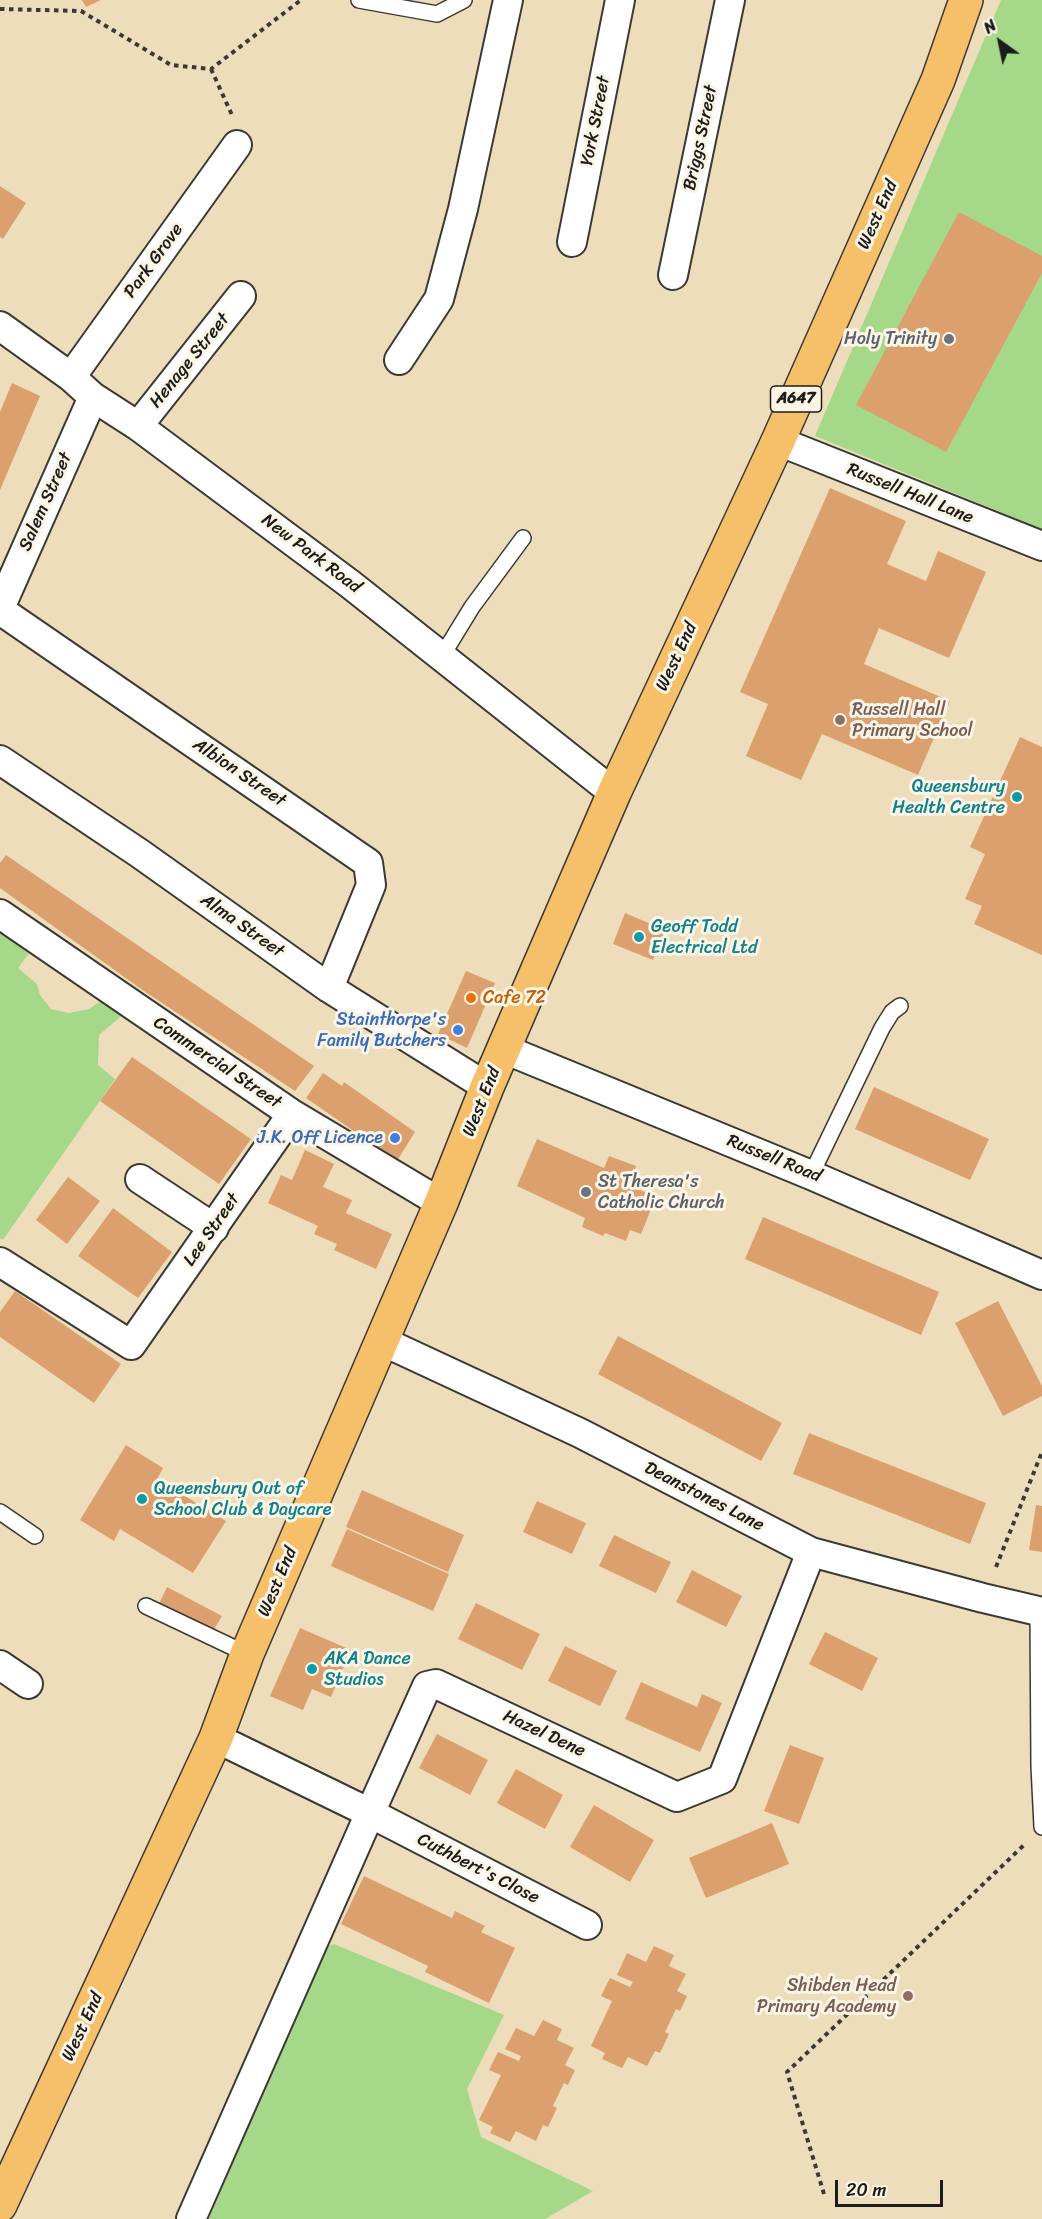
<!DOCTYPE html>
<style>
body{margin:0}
#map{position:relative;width:1042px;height:2219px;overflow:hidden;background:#edb;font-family:Sriracha,sans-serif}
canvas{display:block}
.north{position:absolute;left:970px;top:12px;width:60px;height:60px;-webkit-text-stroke:4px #fcf5e5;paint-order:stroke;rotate:327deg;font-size:16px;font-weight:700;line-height:24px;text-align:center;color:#1c1c1c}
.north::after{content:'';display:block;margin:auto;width:21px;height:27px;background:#1c1c1c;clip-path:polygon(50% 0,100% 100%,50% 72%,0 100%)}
.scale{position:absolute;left:835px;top:2180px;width:108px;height:27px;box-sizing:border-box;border:3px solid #1c1c1c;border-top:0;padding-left:8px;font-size:18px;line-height:21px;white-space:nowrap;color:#1c1c1c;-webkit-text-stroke:4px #fcf5e5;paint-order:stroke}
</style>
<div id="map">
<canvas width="1042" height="2219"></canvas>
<div class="north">N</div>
<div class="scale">20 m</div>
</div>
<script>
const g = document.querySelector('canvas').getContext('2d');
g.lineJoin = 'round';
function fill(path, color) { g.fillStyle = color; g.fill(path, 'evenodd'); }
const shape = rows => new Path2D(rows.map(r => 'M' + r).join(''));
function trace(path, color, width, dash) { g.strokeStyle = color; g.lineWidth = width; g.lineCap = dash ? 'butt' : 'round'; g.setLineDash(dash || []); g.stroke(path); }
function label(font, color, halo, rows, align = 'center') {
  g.font = font + ' Sriracha,sans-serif'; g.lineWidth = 6; g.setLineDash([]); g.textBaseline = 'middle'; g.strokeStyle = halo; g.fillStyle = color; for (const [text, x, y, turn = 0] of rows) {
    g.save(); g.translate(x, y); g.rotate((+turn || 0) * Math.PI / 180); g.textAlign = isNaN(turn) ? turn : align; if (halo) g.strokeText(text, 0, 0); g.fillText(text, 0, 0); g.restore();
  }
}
const green = shape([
 [1001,0,1042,0,1042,529,815,436],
 [0,930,30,952,18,968,37,984,40,995,51,1009,69,1013,89,1009,101,1001,113,1004,125,1013,99,1035,98,1065,115,1079,3,1240,0,1238],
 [334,1944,504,2015,467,2089,481,2137,593,2191,545,2219,209,2219,325,1947]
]);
const building = shape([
 [82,0,101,0,86,7],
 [0,186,26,203,3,239,0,237],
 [959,212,1042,256,1042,273,946,452,856,405],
 [12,383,40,396,0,490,0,412],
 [830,488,906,521,887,564,926,581,938,551,986,572,949,658,879,628,864,664,950,701,918,775,822,734,801,780,746,756,768,704,740,692],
 [1020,737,1042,747,1042,955,974,924,982,906,965,899,985,854,970,847],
 [6,855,314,1066,295,1091,141,989,0,888,0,863],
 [625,913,665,930,653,960,613,944],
 [466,971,495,983,467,1048,438,1034],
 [132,1057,251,1139,219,1184,100,1101],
 [323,1073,342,1086,344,1082,415,1132,397,1161,306,1098],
 [874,1087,989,1139,970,1180,855,1129],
 [537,1139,604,1168,609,1156,636,1166,629,1185,656,1197,641,1234,630,1230,626,1241,605,1233,603,1236,582,1227,585,1218,517,1186],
 [305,1150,334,1164,323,1187,352,1200,346,1213,392,1234,376,1269,334,1250,337,1244,314,1234,318,1226,268,1203,281,1175,292,1180],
 [68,1177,100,1201,67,1244,36,1220],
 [113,1208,172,1252,138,1298,78,1256],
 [763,1217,939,1292,921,1335,745,1259],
 [15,1291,121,1364,94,1403,0,1337,0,1312],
 [998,1301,1042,1386,1042,1396,1003,1416,955,1323],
 [618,1336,782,1423,761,1461,598,1374],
 [809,1433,986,1503,970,1544,793,1474],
 [126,1445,163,1468,157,1479,226,1521,193,1573,120,1529,114,1541,80,1520],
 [362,1490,464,1535,448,1572,346,1527],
 [537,1501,586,1523,572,1554,523,1532],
 [1036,1505,1042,1506,1042,1552,1029,1550],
 [347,1529,449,1574,433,1611,331,1566],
 [614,1535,671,1562,656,1593,599,1566],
 [692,1570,742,1596,726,1627,676,1602],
 [167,1587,222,1616,213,1631,159,1604],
 [476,1603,540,1634,522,1670,458,1639],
 [300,1628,351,1650,331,1697,312,1689,303,1710,270,1696],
 [825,1632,878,1658,862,1691,809,1664],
 [565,1646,617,1671,600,1706,548,1681],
 [641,1682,697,1707,702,1694,722,1703,700,1752,625,1719],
 [437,1734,488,1760,470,1795,419,1768],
 [790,1745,824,1758,799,1824,764,1811],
 [516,1769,563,1795,545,1829,497,1803],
 [594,1805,654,1840,630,1882,570,1847],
 [772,1823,789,1864,706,1898,689,1858],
 [364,1876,452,1918,455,1911,485,1926,481,1932,515,1948,489,2003,425,1972,428,1966,341,1924],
 [654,1946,674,1955,669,1966,686,1974,677,1991,687,1996,680,2011,676,2009,665,2032,669,2034,660,2053,655,2051,647,2066,628,2057,622,2068,602,2059,605,2053,591,2046,612,2001,601,1996,610,1978,630,1987,633,1982,617,1975,627,1953,646,1962],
 [543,2020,562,2029,557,2040,574,2048,565,2065,575,2070,568,2085,564,2083,553,2106,557,2108,548,2127,543,2125,536,2141,516,2131,510,2142,490,2133,493,2127,479,2120,501,2075,489,2070,498,2052,519,2061,521,2056,505,2049,516,2028,534,2036]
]);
const path = shape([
 [0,9,81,11,171,65,211,69,301,0],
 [211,69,232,115],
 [996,1567,1042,1452],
 [824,2194,787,2072,1024,1845]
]);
const lane = shape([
 [359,0,437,14,464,0],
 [442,656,472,607,523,538],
 [811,1175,882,1028,892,1012,900,1006],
 [0,1512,35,1536],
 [146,1606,247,1654],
 [1038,1611,1039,1766,1042,1827]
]);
const street = shape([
 [572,242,620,0],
 [673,275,730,0],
 [0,326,71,377,93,397,138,426,350,584,614,793],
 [399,360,439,299,463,209,508,0],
 [71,377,237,145],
 [138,426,241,296],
 [778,441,1042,546],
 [0,608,93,397],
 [0,610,368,863,371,885,329,988],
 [0,760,139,853,329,988,487,1087],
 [0,914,292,1114,441,1203],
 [504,1049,811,1175,1042,1275],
 [140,1179,214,1228],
 [0,1262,131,1345,292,1114],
 [382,1341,580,1433,811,1552,983,1598,1042,1612],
 [0,1665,28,1684],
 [216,1738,370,1813,427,1686,436,1684,677,1797,722,1779,811,1552],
 [191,2219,370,1813,587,1925]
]);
const primary = shape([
 [0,2205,216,1738,247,1654,441,1203,487,1087,614,793,778,441,938,80,966,0]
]);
const markers = [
 [949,339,6,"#6b7280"],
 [840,720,6,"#8d6e63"],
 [1017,797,6,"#0f9aa8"],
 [639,937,6,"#0f9aa8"],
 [471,998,6,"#e8710a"],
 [458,1030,6,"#3f7fe0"],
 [395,1138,6,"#3f7fe0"],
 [586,1192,6,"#6b7280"],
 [142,1499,6,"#0f9aa8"],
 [312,1669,6,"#0f9aa8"],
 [908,1996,6,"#8d6e63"]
];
const shields = [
 [796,399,51]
];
const shieldNames = [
 ["A647",796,399]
];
const streetNames = [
 ["York Street",596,121,-79],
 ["Briggs Street",701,138,-78],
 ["West End",878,215,-66],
 ["Park Grove",154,261,-54],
 ["Henage Street",190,361,-51],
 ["Russell Hall Lane",910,494,22],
 ["Salem Street",46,502,-66],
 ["New Park Road",311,554,37],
 ["West End",677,657,-65],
 ["Albion Street",239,773,34],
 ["Alma Street",242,926,35],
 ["Commercial Street",217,1063,34],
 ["West End",482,1102,-68],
 ["Russell Road",774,1159,22],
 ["Lee Street",212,1230,-55],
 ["Deanstones Lane",704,1497,27],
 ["West End",278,1582,-67],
 ["Hazel Dene",544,1734,25],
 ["Cuthbert's Close",478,1869,27],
 ["West End",83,2027,-65]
];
const worshipNames = [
 ["Holy Trinity",937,339],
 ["St Theresa's",598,1182,"left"],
 ["Catholic Church",598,1203,"left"]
];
const educationNames = [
 ["Russell Hall",852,710],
 ["Primary School",852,731],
 ["Shibden Head",896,1986,"right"],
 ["Primary Academy",896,2007,"right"]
];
const cultureNames = [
 ["Queensbury",1005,787,"right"],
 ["Health Centre",1005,808,"right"],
 ["Geoff Todd",651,927],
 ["Electrical Ltd",651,948],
 ["Queensbury Out of",154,1489],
 ["School Club & Daycare",154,1510],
 ["AKA Dance",324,1659],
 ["Studios",324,1680]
];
const foodNames = [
 ["Cafe 72",483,998]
];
const shopNames = [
 ["Stainthorpe's",446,1020],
 ["Family Butchers",446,1041],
 ["J.K. Off Licence",383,1138]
];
fill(green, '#a5d888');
fill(building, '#dba06e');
trace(lane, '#3c3934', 18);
trace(street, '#3c3934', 32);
trace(primary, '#3c3934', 36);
trace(path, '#3c3934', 4, [4.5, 4.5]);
trace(lane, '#fff', 15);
trace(street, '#fff', 28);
trace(primary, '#f6c06b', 33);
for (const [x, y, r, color] of markers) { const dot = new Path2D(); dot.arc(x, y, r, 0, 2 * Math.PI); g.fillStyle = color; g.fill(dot); trace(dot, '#fcf5e5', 2); }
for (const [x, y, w] of shields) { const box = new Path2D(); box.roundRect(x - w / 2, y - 13, w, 26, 4.5); g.fillStyle = '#fcf5e5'; g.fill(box); trace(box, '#1c1c1c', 1.5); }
label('bold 16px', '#1c1c1c', null, shieldNames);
label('18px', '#1c1c1c', '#fcf5e5', streetNames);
label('18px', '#5b616d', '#fcf5e5', worshipNames, 'right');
label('18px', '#785e54', '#fcf5e5', educationNames, 'left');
label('18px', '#0d838f', '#fcf5e5', cultureNames, 'left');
label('18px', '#c56008', '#fcf5e5', foodNames, 'left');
label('18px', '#366cbe', '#fcf5e5', shopNames, 'right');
</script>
